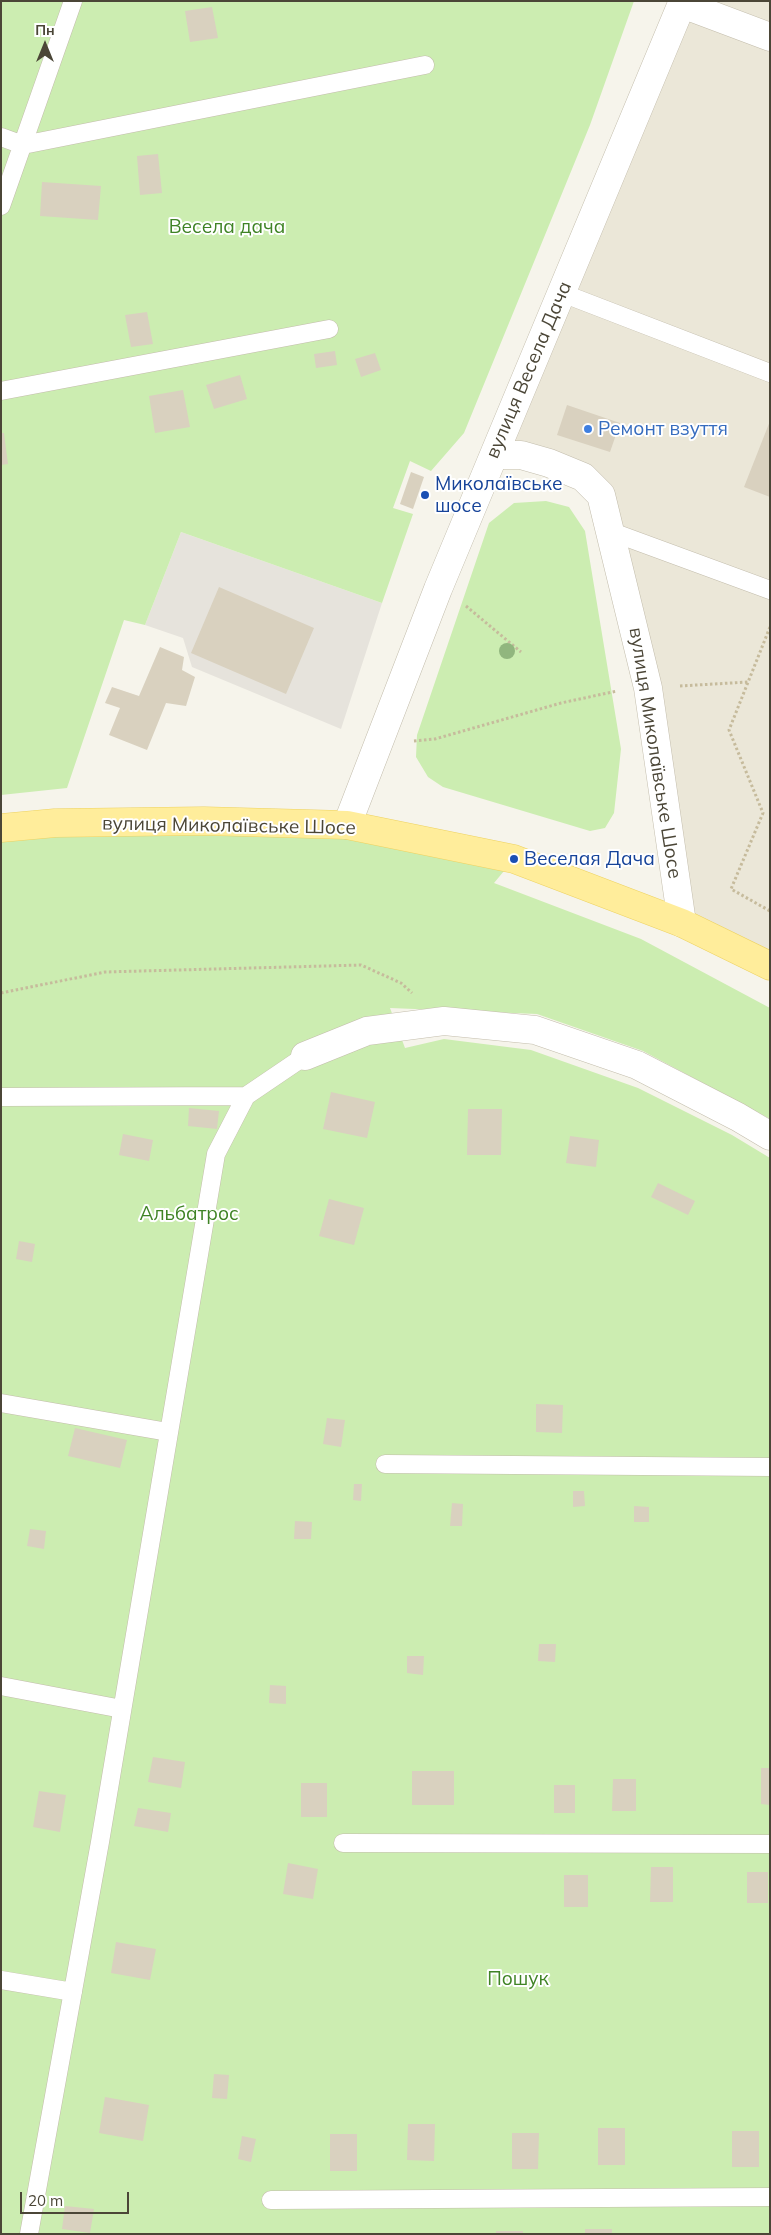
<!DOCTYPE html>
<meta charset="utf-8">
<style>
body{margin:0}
#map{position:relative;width:771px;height:2235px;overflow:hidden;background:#f6f4eb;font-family:Mulish,sans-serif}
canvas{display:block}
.frame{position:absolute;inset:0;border:2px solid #4b4637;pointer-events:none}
.north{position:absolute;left:20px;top:20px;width:50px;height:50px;-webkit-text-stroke:4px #fff;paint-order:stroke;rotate:0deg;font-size:14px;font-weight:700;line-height:20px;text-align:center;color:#4b4637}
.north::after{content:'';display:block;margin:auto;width:18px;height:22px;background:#4b4637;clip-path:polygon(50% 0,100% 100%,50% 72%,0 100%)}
.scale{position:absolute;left:20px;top:2192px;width:109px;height:22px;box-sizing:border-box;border:2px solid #4b4637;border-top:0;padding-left:6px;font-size:15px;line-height:18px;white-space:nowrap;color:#4b4637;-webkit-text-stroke:4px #fff;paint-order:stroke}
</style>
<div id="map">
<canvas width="771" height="2235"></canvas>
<div class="frame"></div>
<div class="north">Пн</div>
<div class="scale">20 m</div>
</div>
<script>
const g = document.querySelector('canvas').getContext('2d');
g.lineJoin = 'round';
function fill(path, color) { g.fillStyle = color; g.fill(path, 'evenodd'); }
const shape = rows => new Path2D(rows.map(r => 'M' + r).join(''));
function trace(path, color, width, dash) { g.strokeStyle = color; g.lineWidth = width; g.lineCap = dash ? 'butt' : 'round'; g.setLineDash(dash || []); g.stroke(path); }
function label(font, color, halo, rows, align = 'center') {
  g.font = font + ' Mulish,sans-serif'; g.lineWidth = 4; g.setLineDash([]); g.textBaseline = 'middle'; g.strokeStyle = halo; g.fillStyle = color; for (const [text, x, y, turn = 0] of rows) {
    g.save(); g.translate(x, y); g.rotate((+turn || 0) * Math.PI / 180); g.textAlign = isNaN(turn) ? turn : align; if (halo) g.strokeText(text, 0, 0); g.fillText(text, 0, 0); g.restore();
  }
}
const residential = shape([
 [683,1,770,1,770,966,682,923,601,495,494,455]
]);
const industrial = shape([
 [181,532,382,603,341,729,192,667,183,638,145,625]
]);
const green = shape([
 [1,1,634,1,590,125,464,433,431,471,410,461,393,508,413,514,382,603,181,532,145,625,124,620,67,788,1,795],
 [546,501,569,507,585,531,621,749,614,813,605,828,590,831,443,787,428,777,416,757,417,735,489,523,514,503],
 [204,821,514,859,494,883,641,939,770,1008,770,1119,643,1051,537,1014,390,1008,405,1048,444,1039,531,1050,638,1088,732,1135,770,1158,770,2234,1,2234,1,828]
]);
const building = shape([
 [212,7,218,38,190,42,185,11],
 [158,154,162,193,140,195,137,156],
 [42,182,101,186,98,220,40,216],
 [147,312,153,344,131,347,125,315],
 [335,351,337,365,316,368,314,354],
 [375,353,381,370,361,377,355,359],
 [240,375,247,399,214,409,206,385],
 [183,390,190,427,155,433,149,396],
 [567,405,620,423,610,452,557,435],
 [770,421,770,497,744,487],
 [1,433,4,433,8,464,1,465],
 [411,472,424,477,413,509,400,504],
 [219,587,314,628,286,694,191,653],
 [160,647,184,657,182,670,195,677,186,706,166,703,147,750,109,735,120,708,105,703,112,687,139,696],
 [331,1092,375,1102,367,1138,323,1129],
 [189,1108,219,1111,217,1129,188,1126],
 [468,1109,502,1109,501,1155,467,1155],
 [123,1134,153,1140,149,1161,119,1155],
 [570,1136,599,1140,596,1167,566,1163],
 [658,1183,695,1201,688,1215,651,1197],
 [329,1199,364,1208,354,1245,319,1236],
 [19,1241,35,1244,32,1262,16,1259],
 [536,1404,563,1405,562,1433,536,1432],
 [327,1418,345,1420,341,1447,323,1444],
 [75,1428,127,1440,120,1468,68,1456],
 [354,1484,362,1484,361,1501,353,1500],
 [573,1491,584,1491,585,1506,573,1507],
 [452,1503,463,1504,462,1526,450,1526],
 [634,1506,649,1507,649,1522,634,1522],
 [295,1521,312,1522,311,1539,294,1539],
 [30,1529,46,1531,44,1549,27,1546],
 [539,1644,556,1644,555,1662,538,1661],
 [407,1656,424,1656,423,1675,407,1673],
 [270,1685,286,1686,286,1704,269,1703],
 [153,1757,185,1762,181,1788,148,1782],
 [761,1768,770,1768,770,1805,761,1804],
 [412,1771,454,1771,454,1805,412,1805],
 [613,1779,636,1779,636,1811,612,1811],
 [301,1783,327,1783,327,1817,301,1817],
 [554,1785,575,1785,575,1813,554,1813],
 [39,1791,66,1795,60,1832,33,1827],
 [138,1808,171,1813,168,1832,134,1826],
 [288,1863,318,1869,313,1899,283,1894],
 [651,1867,673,1867,673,1902,650,1902],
 [747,1872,768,1872,768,1903,747,1903],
 [564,1875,588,1875,588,1907,564,1907],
 [116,1942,156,1949,150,1980,111,1973],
 [214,2074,229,2075,227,2099,212,2098],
 [105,2097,149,2105,143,2141,99,2133],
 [408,2124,435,2124,434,2161,407,2160],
 [598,2128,625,2128,625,2165,598,2165],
 [732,2131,759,2131,759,2167,732,2167],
 [512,2133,539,2133,538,2169,512,2169],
 [330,2134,357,2134,357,2171,330,2171],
 [242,2136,256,2139,251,2162,238,2159],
 [65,2206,94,2209,90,2233,62,2229],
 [585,2229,612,2229,612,2234,585,2234],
 [496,2231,523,2231,523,2234,496,2234]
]);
const path = shape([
 [466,606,521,652],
 [770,627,729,730,763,813,731,889,770,911],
 [680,686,748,682],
 [414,741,435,739,561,703,617,691],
 [1,993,105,972,361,965,401,983,412,993]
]);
const service = shape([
 [1,137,23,145,425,65],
 [1,206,73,1],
 [562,293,770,373],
 [1,391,329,329],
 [612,532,770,590],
 [1,1097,246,1096],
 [1,1403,168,1432],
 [385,1464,770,1467],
 [1,1686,122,1709],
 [343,1843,770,1844],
 [1,1980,73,1992],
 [271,2200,770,2197],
 [29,2234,100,1842,216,1154,246,1096,305,1056]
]);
const minor = shape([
 [682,4,770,37],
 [494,455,521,455,549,463,583,477,601,495,648,688,682,923],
 [347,825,438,589,683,1],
 [305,1056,367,1031,444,1021,535,1030,637,1065,738,1117,770,1136]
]);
const primary = shape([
 [1,828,55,823,204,821,347,825,514,859,682,923,770,966]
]);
const trees = [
 [507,651]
];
const markers = [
 [588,429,5,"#3f7fe0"],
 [425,495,5,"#1a4fb4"],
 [514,859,5,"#1a4fb4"]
];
const parkNames = [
 ["Весела дача",227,227],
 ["Альбатрос",189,1214],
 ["Пошук",518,1979]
];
const streetNames = [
 ["вулиця Весела Дача",529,370,-67],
 ["вулиця Миколаївське Шосе",655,753,81],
 ["вулиця Миколаївське Шосе",229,826,1]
];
const shopNames = [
 ["Ремонт взуття",598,429]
];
const transitNames = [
 ["Миколаївське",435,484],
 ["шосе",435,506],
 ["Веселая Дача",524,859]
];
fill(residential, '#ebe7d8');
fill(industrial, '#e6e3dc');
fill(green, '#ccedb1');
fill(building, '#d9d1bf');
trace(service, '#c3bdac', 19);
trace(minor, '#c3bdac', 29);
trace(primary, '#edd262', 29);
trace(path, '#c6bb9c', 3, [2.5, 2.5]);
trace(service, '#fff', 18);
trace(minor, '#fff', 28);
trace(primary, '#ffed9b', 28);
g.fillStyle = '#91b67e';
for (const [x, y] of trees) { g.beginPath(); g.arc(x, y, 8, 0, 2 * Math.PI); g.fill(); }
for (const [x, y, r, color] of markers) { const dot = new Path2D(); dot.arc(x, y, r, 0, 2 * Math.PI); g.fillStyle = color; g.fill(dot); trace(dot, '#fff', 2); }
label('19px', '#3f8325', '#fff', parkNames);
label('19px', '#4b4637', '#fff', streetNames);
label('19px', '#366cbe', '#fff', shopNames, 'left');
label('19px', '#164399', '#fff', transitNames, 'left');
</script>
